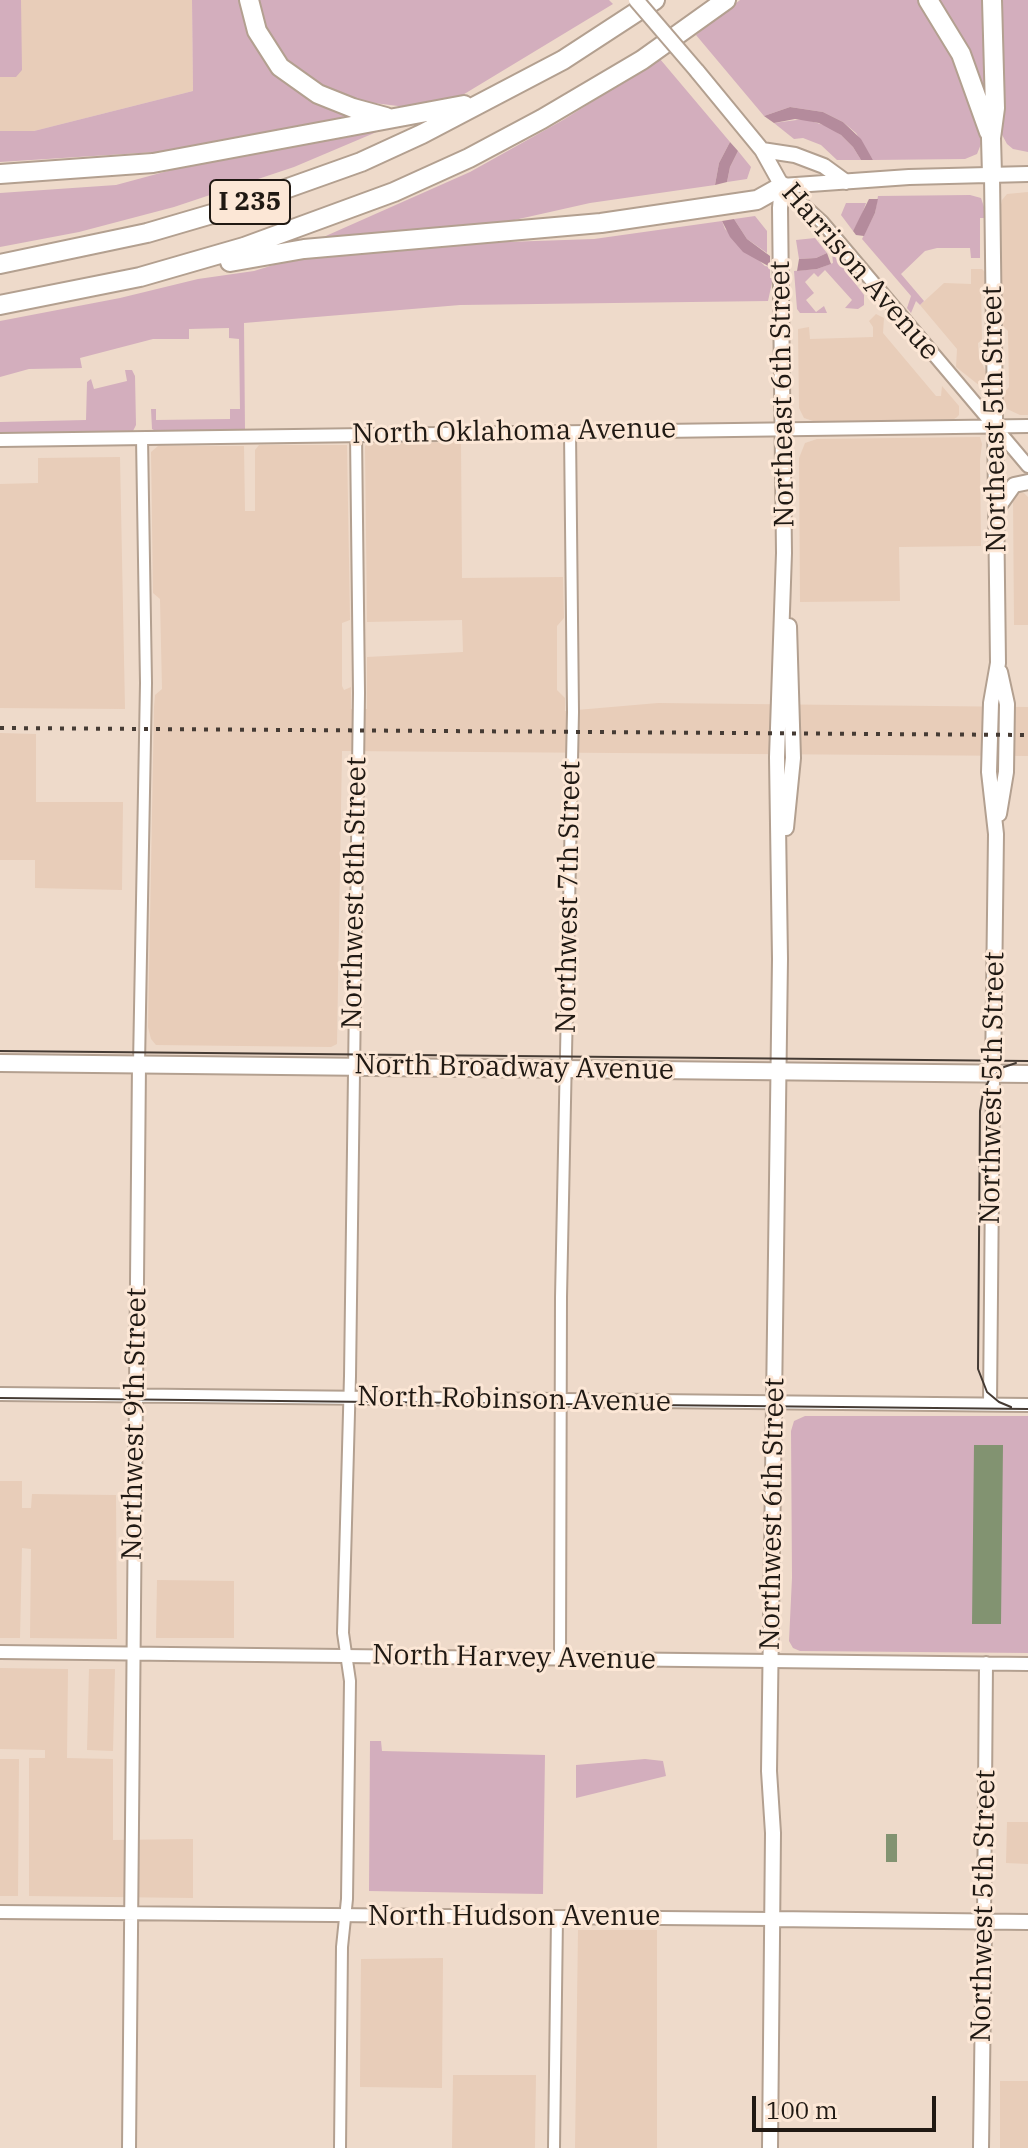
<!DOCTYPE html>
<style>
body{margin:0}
#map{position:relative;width:1028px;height:2148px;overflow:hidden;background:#eedaca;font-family:"IBM Plex Serif",serif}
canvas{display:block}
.scale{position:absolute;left:752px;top:2096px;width:184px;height:36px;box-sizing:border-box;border:4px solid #201913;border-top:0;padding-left:10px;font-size:24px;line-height:28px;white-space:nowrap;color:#201913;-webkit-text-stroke:6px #fce7d6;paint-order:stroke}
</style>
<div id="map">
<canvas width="1028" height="2148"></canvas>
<div class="scale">100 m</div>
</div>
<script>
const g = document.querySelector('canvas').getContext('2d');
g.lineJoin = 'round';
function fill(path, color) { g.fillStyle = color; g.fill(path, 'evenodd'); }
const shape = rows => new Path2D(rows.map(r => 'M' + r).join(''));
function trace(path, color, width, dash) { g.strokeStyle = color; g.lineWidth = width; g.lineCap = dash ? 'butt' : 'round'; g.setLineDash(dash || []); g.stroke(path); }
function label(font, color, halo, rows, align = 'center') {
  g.font = font + ' "IBM Plex Serif",serif'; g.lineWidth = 6; g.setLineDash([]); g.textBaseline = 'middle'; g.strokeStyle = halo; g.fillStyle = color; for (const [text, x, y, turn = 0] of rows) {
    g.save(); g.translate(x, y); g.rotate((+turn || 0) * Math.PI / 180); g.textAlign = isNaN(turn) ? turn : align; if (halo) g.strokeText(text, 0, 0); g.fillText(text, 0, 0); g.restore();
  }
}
const built = shape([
 [0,0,192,0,193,91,34,131,0,131],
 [1028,192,1028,415,1020,415,1007,409,1003,400,1003,394,1009,387,1008,331,1002,325,1000,209,1002,200,1007,194],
 [971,269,982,269,985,272,985,285,981,287,982,340,978,343,979,357,986,372,986,381,980,386,956,367,957,349,920,305,944,283,971,284],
 [876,314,884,318,883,333,936,396,941,396,942,386,959,406,959,415,956,418,950,421,816,422,804,418,799,408,798,329,809,327,810,339,873,337,873,327,869,321],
 [980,437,982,444,980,460,981,546,899,547,900,601,800,602,799,458,805,443,817,439],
 [461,442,462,578,563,577,564,618,557,626,557,690,565,698,565,711,658,703,1028,707,1028,756,342,751,337,1044,331,1047,156,1045,151,1039,148,1027,154,707,155,695,162,689,160,599,153,593,151,452,158,446,244,446,245,511,255,511,255,450,259,445,347,445,350,620,342,623,342,686,344,690,351,687,351,709,367,709,367,657,463,652,462,620,367,622,365,446,370,443],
 [120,457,125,709,0,708,0,484,38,483,38,458],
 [1016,492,1024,493,1028,497,1028,625,1014,625,1013,495],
 [0,733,36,734,36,802,123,802,122,890,35,888,35,860,0,860],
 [0,1481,22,1481,22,1508,31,1508,32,1494,116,1495,117,1639,30,1638,31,1549,22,1548,20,1638,0,1638],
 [157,1580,234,1581,234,1638,156,1638],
 [0,1668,68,1669,67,1758,113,1759,113,1840,193,1839,193,1898,29,1896,29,1758,45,1758,45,1750,0,1749],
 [89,1669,115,1669,113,1751,87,1750],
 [0,1759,19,1759,18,1896,0,1896],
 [1007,1822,1028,1822,1028,1864,1006,1863],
 [578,1930,657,1930,657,2148,575,2148],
 [443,1958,442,2088,360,2087,361,1959],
 [453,2075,536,2075,535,2148,452,2148],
 [1000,2081,1028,2081,1028,2148,1000,2148]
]);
const green = shape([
 [0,0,21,0,22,70,16,77,0,77],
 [192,0,242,0,254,39,352,114,351,119,187,150,0,162,0,131,34,131,193,91],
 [256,0,609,0,613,4,456,99,406,107,358,101,312,83,292,67,277,51,266,33],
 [740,0,921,0,942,31,976,115,981,144,977,154,965,159,873,160,856,133,843,122,823,112,790,107,764,116,696,35],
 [936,0,987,0,988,97,983,97],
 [998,0,1028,0,1028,152,1013,149,1007,144,1000,131],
 [660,59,730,142,719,163,715,185,590,203,492,225,319,239,470,172,563,120],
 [804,119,827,126,841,135,853,147,861,160,837,160,821,145,803,138,794,139,774,123],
 [378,128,379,131,294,167,174,207,79,232,0,247,0,193,116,185,216,158],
 [738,151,751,167,747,179,727,182,730,167],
 [970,195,981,198,984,207,984,218,980,218,980,258,971,258,970,248,937,248,925,251,901,274,924,301,920,305,916,301,911,313,907,308,911,296,862,239,875,213,878,196],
 [846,203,866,203,861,217,853,231,841,215],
 [755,216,767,231,767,253,747,239,734,219],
 [722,221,725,229,765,266,770,267,770,278,773,278,768,301,460,305,244,323,245,430,157,432,152,429,151,409,156,409,156,420,230,419,230,409,240,409,239,339,229,338,229,328,189,329,189,339,153,339,80,358,82,368,29,369,0,377,0,321,120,298,198,279,254,271,303,256,418,245,594,239],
 [815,238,827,253,816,258,799,259,796,240],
 [832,253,864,295,864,305,858,309,845,308,852,300,825,270,818,277,814,273,805,282,814,293,806,300,816,312,824,306,827,313,800,313,797,309,794,271,817,269,833,263],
 [125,370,132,370,135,376,136,425,133,431,0,434,0,422,86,420,87,382,91,379,94,389,127,381],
 [805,1416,1028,1416,1028,1653,800,1651,793,1648,789,1641,792,1578,791,1431,794,1421],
 [370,1741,381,1741,382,1751,545,1755,543,1894,369,1891],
 [645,1759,663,1761,666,1776,576,1798,576,1765]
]);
const forest = shape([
 [790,107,823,112,843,122,861,139,873,160,861,160,853,147,841,135,819,123,795,119,774,123,764,116],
 [730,142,738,151,730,167,727,182,715,185,719,163],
 [869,199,878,199,875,213,864,236,856,235,853,231],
 [734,219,747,239,770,256,770,267,743,252,730,237,722,221],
 [827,253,831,264,817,269,797,271,799,259,816,258]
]);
const water = shape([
 [974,1445,1003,1445,1001,1624,972,1624],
 [886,1834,897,1834,897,1862,886,1862]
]);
const minor = shape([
 [139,1064,146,683,142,438],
 [560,1658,561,1297,573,712,570,432],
 [340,2148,342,1947,347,1899,350,1681,343,1633,350,1376,359,693,356,434],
 [554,2148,557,1917]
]);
const tertiary = shape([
 [782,186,822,222,1028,466],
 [0,440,1028,426],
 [0,1394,1028,1405],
 [990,1404,993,1074],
 [0,1652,1028,1664],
 [0,1912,772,1919],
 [984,1921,986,1663],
 [129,2148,139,1064]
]);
const secondary = shape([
 [697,71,762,150,782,186],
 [762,150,795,155,824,166,846,182],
 [992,175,998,663,991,703,989,772,996,834,993,1074],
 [782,186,909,177,1028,174],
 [997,509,1014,485,1028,482],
 [999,814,1006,772,1007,704,1000,672],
 [786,828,793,758,789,626],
 [772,1919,1028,1922],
 [770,2148,773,1833,769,1771,780,959,777,757,784,553,780,208,782,186],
 [981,2148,984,1921]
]);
const primary = shape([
 [0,1063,1028,1074]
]);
const motorway = shape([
 [249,0,257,31,280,67,318,94,353,108,386,117],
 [928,0,961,54,989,132],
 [992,0,995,108,991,138,992,175],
 [0,174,153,163,464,105],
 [230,262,304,249,601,223,757,200,782,186],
 [0,264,147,233,229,209,361,162,422,134,563,60,655,0],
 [0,305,140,277,244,247,394,192,469,158,542,119,642,60,726,0]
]);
const tram = shape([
 [0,1051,1028,1061],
 [0,1398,1028,1409],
 [1011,1407,999,1402,987,1392,978,1369,980,1111,983,1093,989,1080,1004,1067,1016,1063]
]);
const rail = shape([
 [0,728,1028,735]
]);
const secondaryBridge = shape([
 [636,0,697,71]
]);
const shields = [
 [250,202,80]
];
const shieldNames = [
 ["I 235",250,202]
];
const streetNames = [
 ["Harrison Avenue",860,272,49],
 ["Northeast 6th Street",783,394,-91],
 ["Northeast 5th Street",995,419,-91],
 ["North Oklahoma Avenue",514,432,-1],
 ["Northwest 8th Street",355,893,-89],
 ["Northwest 7th Street",569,897,-89],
 ["North Broadway Avenue",514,1068,1],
 ["Northwest 5th Street",993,1088,-89],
 ["North Robinson Avenue",514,1400,1],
 ["Northwest 9th Street",135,1424,-89],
 ["Northwest 6th Street",773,1514,-89],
 ["North Harvey Avenue",514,1658,1],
 ["Northwest 5th Street",984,1906,-89],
 ["North Hudson Avenue",514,1917]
];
fill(built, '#e8cdb9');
fill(green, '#d3aebd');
fill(forest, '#b48b9c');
fill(water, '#829371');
trace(minor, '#b3a090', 14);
trace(tertiary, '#b3a090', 16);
trace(secondary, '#b3a090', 18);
trace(primary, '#b3a090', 20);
trace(motorway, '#b3a090', 22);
trace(minor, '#fff', 10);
trace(tertiary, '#fff', 12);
trace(secondary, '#fff', 14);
trace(primary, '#fff', 16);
trace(motorway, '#fff', 18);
trace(tram, '#453b34', 2);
trace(rail, '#453b34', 4, [4, 8]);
trace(secondaryBridge, '#b3a090', 18, []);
trace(secondaryBridge, '#fff', 14);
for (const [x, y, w] of shields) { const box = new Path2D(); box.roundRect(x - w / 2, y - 22, w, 44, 6); g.fillStyle = '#fce7d6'; g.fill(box); trace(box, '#201913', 2); }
label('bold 26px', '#201913', null, shieldNames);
label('28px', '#201913', '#fce7d6', streetNames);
</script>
